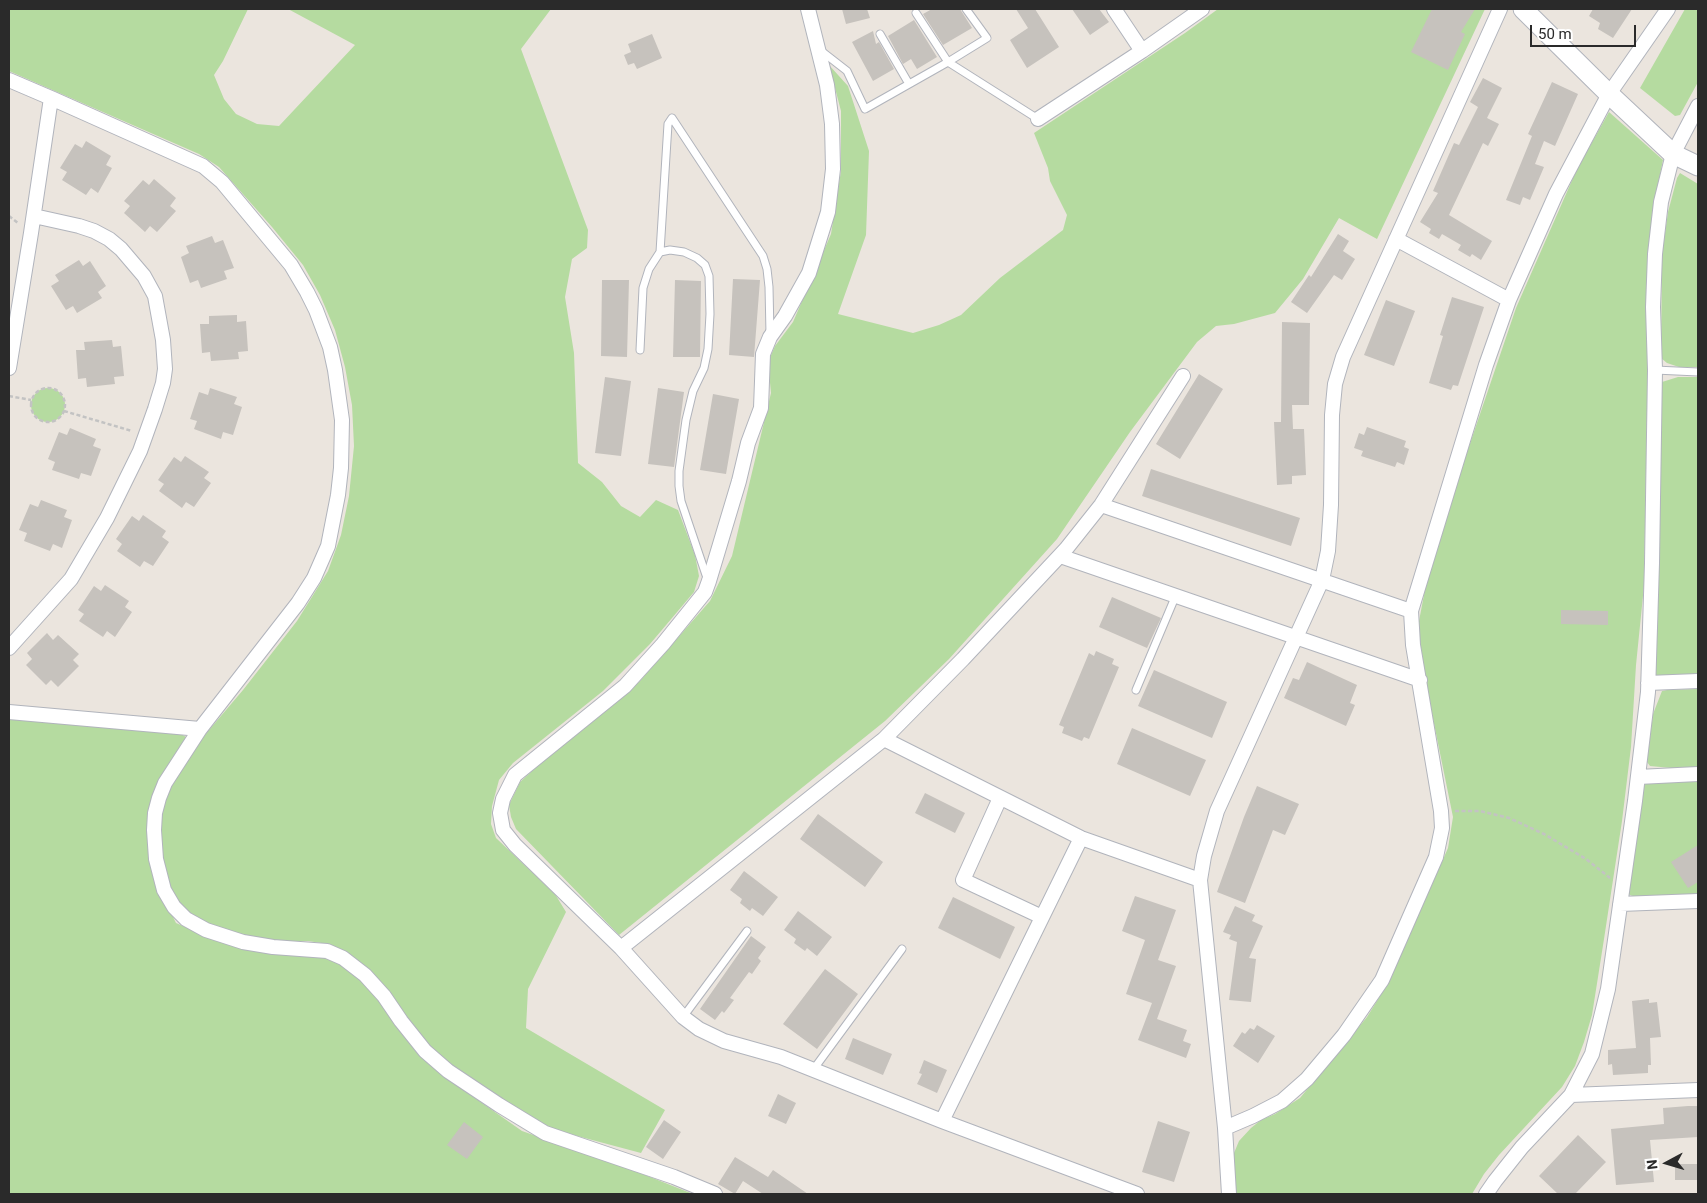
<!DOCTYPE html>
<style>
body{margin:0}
#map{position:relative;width:1707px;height:1203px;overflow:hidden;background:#ebe5de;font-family:Roboto,sans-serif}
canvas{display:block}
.frame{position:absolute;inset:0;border:10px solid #2a2a2a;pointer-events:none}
.north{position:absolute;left:1642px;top:1138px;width:50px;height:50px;-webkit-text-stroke:4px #fff;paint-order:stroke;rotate:264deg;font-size:14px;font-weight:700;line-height:20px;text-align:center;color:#2a2a2a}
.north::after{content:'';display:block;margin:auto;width:18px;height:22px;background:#2a2a2a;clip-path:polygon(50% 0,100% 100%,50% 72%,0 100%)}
.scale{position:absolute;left:1530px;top:25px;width:106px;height:22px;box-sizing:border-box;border:2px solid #2a2a2a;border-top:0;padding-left:6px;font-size:15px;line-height:18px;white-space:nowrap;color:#2a2a2a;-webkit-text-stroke:4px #fff;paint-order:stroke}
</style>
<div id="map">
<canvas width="1707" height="1203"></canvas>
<div class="frame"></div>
<div class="north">N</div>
<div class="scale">50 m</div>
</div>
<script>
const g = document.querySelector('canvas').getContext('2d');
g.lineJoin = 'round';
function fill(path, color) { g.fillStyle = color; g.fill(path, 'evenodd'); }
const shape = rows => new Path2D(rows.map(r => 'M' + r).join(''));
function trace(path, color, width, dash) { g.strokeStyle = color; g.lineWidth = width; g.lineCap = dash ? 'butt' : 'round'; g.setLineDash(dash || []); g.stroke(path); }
const green = shape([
 [9,9,248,9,223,61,214,75,224,99,236,114,257,124,279,126,355,45,288,9,551,9,521,49,588,230,587,248,572,259,565,297,574,353,578,463,602,482,621,506,640,517,656,500,678,510,695,555,699,576,694,592,650,644,603,691,513,763,499,780,492,806,491,824,496,838,555,894,566,912,528,989,526,1028,665,1110,641,1153,551,1129,474,1083,447,1063,416,1033,356,962,340,949,328,944,308,941,259,941,205,923,188,912,175,897,168,880,160,847,162,801,181,763,243,690,297,621,328,571,341,535,349,496,354,446,352,405,345,367,335,330,320,295,303,265,272,227,219,167,199,154,9,71],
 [1218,9,1485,9,1377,239,1339,218,1303,279,1275,313,1234,324,1216,326,1197,342,1130,432,1057,539,949,659,885,721,619,935,516,829,511,817,509,805,520,782,553,752,639,682,710,601,732,556,771,393,768,362,775,346,793,322,831,234,841,171,841,111,829,65,848,86,869,151,866,235,838,314,913,333,939,325,961,315,1000,278,1063,230,1067,215,1050,181,1048,168,1034,133,1185,33],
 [1685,9,1698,9,1698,82,1680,115,1675,116,1640,88],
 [1609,112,1663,160,1652,214,1647,289,1648,351,1644,586,1636,665,1631,747,1622,821,1604,939,1592,1015,1584,1042,1575,1066,1562,1087,1499,1155,1484,1174,1472,1194,1235,1194,1232,1167,1234,1153,1239,1141,1251,1128,1261,1120,1275,1114,1300,1098,1367,1017,1390,980,1448,848,1453,817,1429,699,1420,641,1419,621,1428,574,1460,473,1516,308,1577,169],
 [1680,173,1698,184,1698,367,1679,367,1667,363,1661,358,1662,254,1668,212,1677,178],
 [1678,377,1698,377,1698,676,1665,677,1655,675,1662,382],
 '31 405a17 17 0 1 1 34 0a17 17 0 1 1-34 0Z',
 [1698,689,1698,768,1682,769,1650,766,1647,762,1653,714,1662,691,1667,690],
 [9,717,181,734,186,737,176,754,149,814,172,915,176,923,199,933,334,960,349,969,377,996,416,1050,465,1091,522,1131,630,1169,693,1194,9,1194],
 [1698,781,1698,895,1638,898,1630,895,1626,892,1643,788,1646,783]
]);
const building = shape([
 [842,9,867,9,870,18,846,24],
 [932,9,960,9,972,28,943,45,923,14],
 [1016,9,1035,9,1059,47,1027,68,1010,40,1028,28],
 [1072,9,1099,9,1109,22,1090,35],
 [1432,9,1475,9,1461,32,1465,34,1448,70,1411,52],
 [1593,9,1632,9,1613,38,1598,29,1600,23,1589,16],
 [914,20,937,57,917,69,911,59,903,64,888,36],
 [873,31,876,44,879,42,894,69,873,81,852,42],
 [652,34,662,58,637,69,634,63,628,65,624,55,631,52,628,44],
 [1483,78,1502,88,1487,118,1499,124,1488,146,1483,143,1449,215,1492,241,1481,260,1472,254,1470,257,1458,250,1461,245,1442,234,1439,239,1429,233,1431,229,1420,222,1438,193,1433,191,1454,143,1459,145,1478,107,1470,102],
 [1552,82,1578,94,1555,146,1544,141,1535,164,1544,167,1530,200,1523,197,1520,205,1506,200,1532,136,1528,134],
 [86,141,111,156,106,165,112,168,98,193,91,188,86,195,62,180,67,172,60,168,75,144,82,148],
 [154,179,176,198,170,206,176,211,157,232,150,226,145,232,124,213,130,206,124,201,143,180,149,185],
 [1338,234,1349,241,1343,251,1355,259,1342,280,1334,275,1307,313,1291,302,1309,275,1311,277],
 [212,236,215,243,223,240,234,268,224,271,227,279,201,288,198,280,190,283,181,257,189,253,186,246],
 [79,260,83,266,90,261,106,286,98,292,102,298,77,313,73,306,66,310,51,286,59,281,55,275],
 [733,279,760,280,754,357,729,355],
 [602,280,629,280,627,357,601,356],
 [675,280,701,281,700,357,673,357],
 [1452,297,1484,307,1458,386,1453,385,1451,390,1429,383,1443,336,1440,335],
 [1386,300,1415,311,1394,366,1364,355],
 [237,315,237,322,246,321,248,351,238,352,239,359,211,361,210,352,202,353,200,324,209,324,209,316],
 [1282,322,1310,323,1309,405,1292,405,1293,429,1304,429,1306,475,1292,476,1292,484,1277,485,1274,422,1281,422],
 [112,340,113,347,121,346,124,376,114,377,115,384,87,387,86,378,78,379,76,350,85,350,84,342],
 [1199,374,1223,389,1180,459,1156,444],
 [605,377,631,381,621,456,595,453],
 [210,388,237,397,234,404,242,407,233,435,223,432,221,439,194,429,197,421,190,419,199,392,208,395],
 [658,388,684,392,674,467,648,464],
 [713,394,739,399,726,474,700,470],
 [1367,427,1406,441,1404,447,1409,449,1404,465,1397,462,1395,467,1361,456,1363,451,1354,448,1359,433,1364,435],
 [70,428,96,439,93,446,101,449,91,476,81,473,79,479,52,470,55,462,48,459,59,432,67,435],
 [185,456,209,472,204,478,211,483,194,507,186,502,182,508,159,491,164,484,158,480,174,457,181,462],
 [1151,469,1300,518,1291,546,1142,496],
 [41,500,67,510,64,517,72,520,62,548,53,544,50,551,24,541,27,533,19,530,24,518,30,504,38,507],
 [143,515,166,531,162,537,169,542,153,566,144,561,140,567,117,551,122,544,116,539,132,516,139,521],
 [105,585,129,601,125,607,132,612,115,637,107,631,103,637,79,621,84,614,78,610,94,586,101,591],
 [1112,597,1161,618,1147,648,1099,627],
 [1561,610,1608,611,1608,625,1561,624],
 [47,633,53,640,58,635,79,654,73,660,79,666,58,687,51,680,46,685,26,665,32,659,27,653],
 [1096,651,1114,659,1112,664,1119,667,1089,739,1084,737,1082,741,1062,733,1064,727,1059,725,1089,653,1094,656],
 [1307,662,1357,685,1350,703,1355,705,1346,726,1284,698,1293,678,1299,680],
 [1154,670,1227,702,1212,738,1138,706],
 [1132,728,1206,760,1190,796,1117,764],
 [1257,786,1299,804,1285,835,1273,830,1245,903,1217,892,1244,817],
 [925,793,965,813,955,833,915,813],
 [818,814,883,862,865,887,800,839],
 [1698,845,1698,882,1688,888,1671,862],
 [744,871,778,897,763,916,752,908,750,911,740,903,742,899,730,890],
 [1135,896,1176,910,1158,960,1176,966,1157,1019,1187,1030,1183,1041,1191,1044,1186,1058,1138,1040,1152,1003,1126,994,1145,940,1122,931],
 [953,897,1015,927,1000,959,938,928],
 [1235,906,1255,915,1252,921,1263,926,1249,958,1256,959,1251,1002,1229,1000,1237,942,1229,939,1231,935,1223,932],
 [798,911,832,937,817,956,807,948,805,951,794,943,796,939,784,930],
 [751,936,766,947,758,958,761,961,752,974,749,972,730,998,734,1000,724,1013,722,1011,715,1020,700,1009],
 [825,969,858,994,817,1049,783,1024],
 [1649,999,1649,1003,1657,1002,1661,1037,1650,1038,1651,1065,1648,1065,1648,1073,1613,1075,1612,1064,1608,1065,1608,1050,1636,1048,1632,1001],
 [1257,1025,1275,1036,1258,1063,1233,1046,1242,1032,1245,1034,1250,1028,1254,1030],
 [853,1038,892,1054,883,1075,845,1059],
 [924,1060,947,1070,937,1093,917,1084,922,1074,919,1073],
 [778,1094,796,1103,786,1124,768,1116],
 [1688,1106,1698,1106,1698,1137,1650,1140,1654,1182,1616,1185,1611,1129,1664,1124,1663,1108],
 [664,1120,681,1132,663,1159,646,1147],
 [1158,1121,1190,1132,1174,1182,1142,1172],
 [464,1122,483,1137,467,1159,447,1145],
 [1578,1135,1606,1162,1575,1194,1558,1194,1539,1176],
 [735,1157,768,1177,773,1170,808,1194,763,1194,743,1181,735,1194,718,1184],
 [1675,1164,1698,1164,1698,1180,1675,1180]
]);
const path = shape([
 [9,216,18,223],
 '31 405a17 17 0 1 1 34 0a17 17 0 1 1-34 0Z',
 [9,396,31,400],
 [64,411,132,431],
 [1455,811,1480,811,1509,818,1544,834,1586,859,1610,878]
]);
const lane = shape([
 [916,13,948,62,987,38,966,9],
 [880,34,909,84],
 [820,50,847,71,865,109,948,62,1038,119],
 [660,252,670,250,684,252,697,258,705,265,709,276,710,314,708,349,704,368,693,391,686,420,679,471,679,486,681,501,707,578],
 [640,350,643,288,649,269,660,252,668,124,672,118,763,256,767,269,769,287,770,334],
 [1655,370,1698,372],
 [1136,690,1176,595],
 [683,1017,747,931],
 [813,1070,902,949]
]);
const street = shape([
 [808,9,827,85,832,124,833,169,828,212,809,273,785,316,770,337,763,354,761,408,748,443,739,481,709,581,705,592,663,644,625,686,515,775,503,799,500,813,503,830,515,845,621,948,683,1017,699,1029,724,1041,781,1057,942,1121,1137,1194],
 [1114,9,1142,51],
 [9,80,51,98,31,233,9,368],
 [1038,119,1142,51,1202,9],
 [1396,239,1509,300],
 [1101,505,1411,611],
 [1060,556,1420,680],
 [9,648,71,579,107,518,140,451,155,409,163,383,165,369,163,340,155,296,144,276,121,249,109,239,94,231,79,226,34,216],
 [1648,683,1698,681],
 [9,712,200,729,298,603,314,578,328,546,338,495,341,468,342,420,335,370,330,347,316,310,307,292,291,265,222,182,203,166,51,98],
 [200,729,165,783,159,798,155,813,154,830,156,859,164,890,174,907,186,919,206,930,243,942,273,947,327,951,343,958,365,975,384,996,401,1021,425,1051,448,1071,499,1105,545,1133,674,1177,715,1194],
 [884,739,1081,838,1200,880],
 [1638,777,1698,774],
 [1000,798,963,880,1042,917],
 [1620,904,1698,901],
 [621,948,884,739,963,659,1066,549,1101,505,1183,376],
 [1571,1095,1698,1090],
 [942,1121,1081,838],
 [1225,1128,1253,1116,1282,1101,1307,1079,1344,1035,1382,980,1436,857,1442,828,1441,811,1413,645,1411,611,1486,365,1509,300,1556,194,1609,94,1668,9],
 [1229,1194,1225,1128,1200,880,1204,856,1217,811,1322,580,1328,551,1331,505,1332,415,1335,384,1343,357,1500,9],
 [1486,1194,1495,1181,1522,1147,1571,1095,1592,1054,1608,989,1635,801,1648,692,1652,563,1655,370,1653,307,1655,254,1661,202,1673,154,1698,106]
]);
const secondary = shape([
 [1523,9,1609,94,1673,154,1698,166]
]);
fill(green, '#b5dba0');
fill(building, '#c6c2bd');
trace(lane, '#b1b4bc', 9);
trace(street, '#b1b4bc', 16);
trace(secondary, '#b1b4bc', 21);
trace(path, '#c3c3c3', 2.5, [4, 2.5]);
trace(lane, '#fff', 7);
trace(street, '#fff', 14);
trace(secondary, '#fff', 19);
</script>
